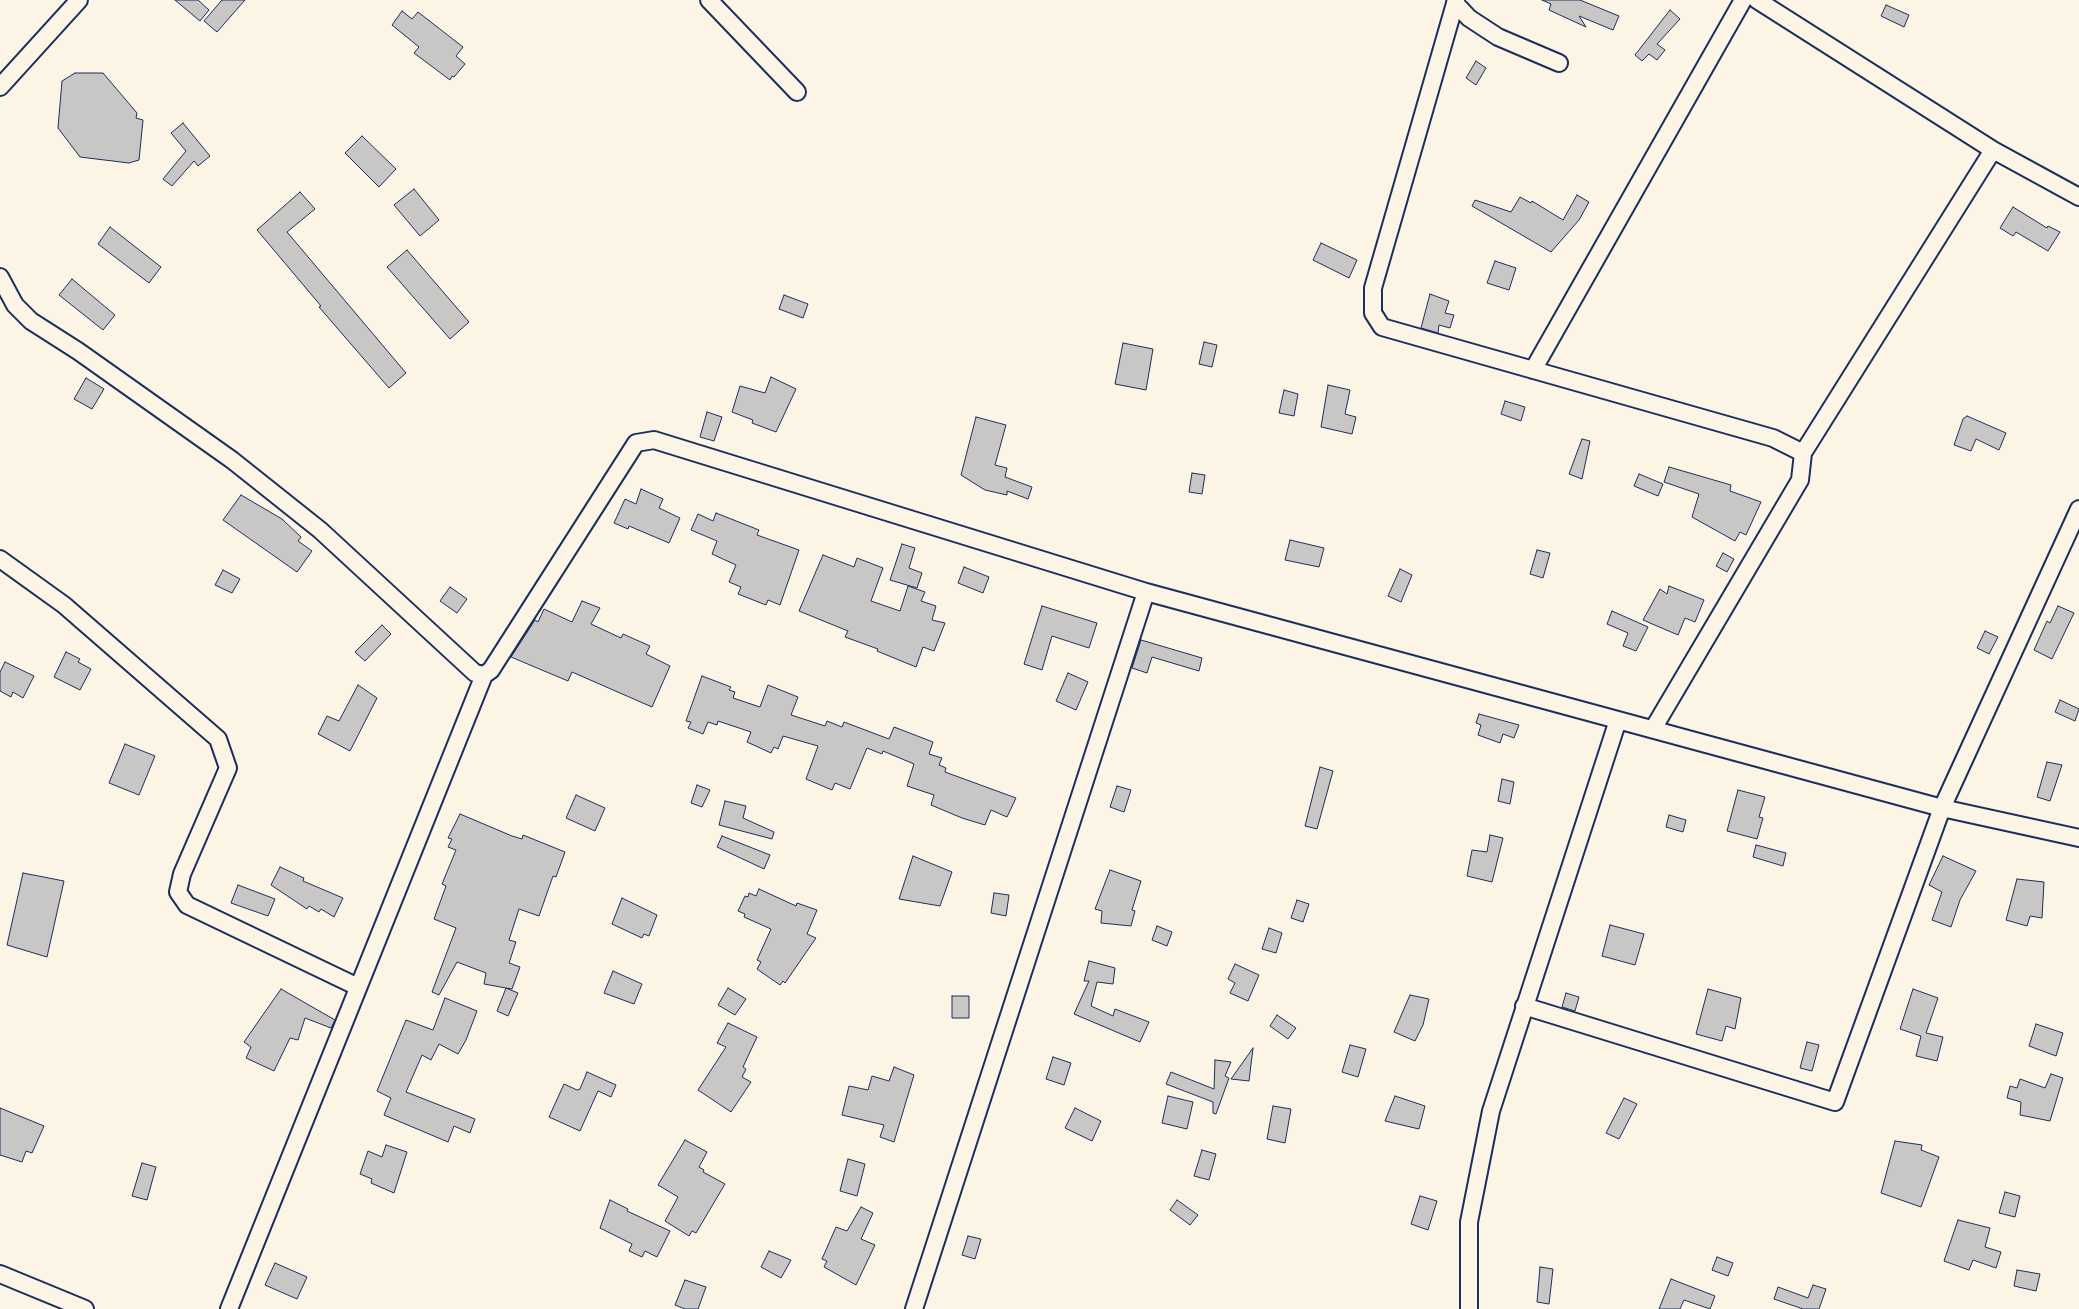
<!DOCTYPE html>
<style>
body{margin:0}
canvas{display:block;background:#fcf5e5}
</style>
<canvas width="2079" height="1309"></canvas>
<script>
const g = document.querySelector('canvas').getContext('2d');
g.lineJoin = 'round';
function fill(path, color) { g.fillStyle = color; g.fill(path, 'evenodd'); }
const shape = rows => new Path2D(rows.map(r => 'M' + r).join(''));
function trace(path, color, width, dash) { g.strokeStyle = color; g.lineWidth = width; g.lineCap = dash ? 'butt' : 'round'; g.setLineDash(dash || []); g.stroke(path); }
const building = shape([
 [175,0,198,0,209,10,200,21,175,0],
 [222,0,245,0,217,32,204,21,222,0],
 [1542,0,1580,0,1619,16,1613,30,1579,16,1586,27,1549,10,1551,4,1542,0],
 [1886,5,1909,15,1904,27,1881,16,1886,5],
 [1670,10,1680,19,1657,44,1665,50,1657,60,1649,54,1642,61,1635,55,1670,10],
 [402,11,412,19,418,12,463,47,456,56,465,64,454,77,452,76,450,80,414,53,419,47,392,25,402,11],
 [1476,61,1486,68,1476,85,1466,78,1476,61],
 [75,73,103,73,137,113,136,118,143,120,139,160,129,163,80,157,58,128,62,81,75,73],
 [183,123,210,156,198,166,194,161,172,186,163,179,186,151,171,133,183,123],
 [362,136,396,169,379,187,345,153,362,136],
 [414,189,439,220,420,236,394,205,414,189],
 [300,192,315,209,287,232,406,373,389,388,319,307,321,306,257,230,300,192],
 [1577,195,1589,202,1579,220,1551,252,1472,206,1475,200,1511,212,1520,197,1531,203,1532,201,1563,220,1577,195],
 [2013,207,2047,228,2048,226,2060,232,2048,251,2016,232,2013,236,2000,228,2013,207],
 [110,227,161,267,149,283,98,244,110,227],
 [1321,243,1357,260,1349,278,1313,260,1321,243],
 [407,250,469,322,450,339,387,267,407,250],
 [1495,261,1516,268,1509,290,1487,283,1495,261],
 [72,279,115,315,103,330,59,295,72,279],
 [1430,294,1449,301,1445,313,1454,315,1450,328,1439,325,1438,333,1421,328,1430,294],
 [784,295,808,304,803,318,779,309,784,295],
 [1204,342,1217,345,1212,367,1199,364,1204,342],
 [1123,343,1153,349,1146,390,1115,384,1123,343],
 [771,377,796,389,776,432,752,423,753,420,732,412,740,386,765,393,771,377],
 [86,378,104,389,92,409,74,399,86,378],
 [1328,385,1350,390,1345,414,1356,417,1352,434,1321,427,1328,385],
 [1284,390,1298,394,1294,416,1279,413,1284,390],
 [1505,401,1525,407,1521,421,1501,414,1505,401],
 [707,412,722,417,714,441,700,437,707,412],
 [1967,416,2006,433,1999,450,1976,439,1971,451,1954,445,1963,419,1967,416],
 [976,417,1006,425,995,465,1007,468,1005,477,1032,487,1028,499,1007,491,1007,495,985,490,961,475,976,417],
 [1582,439,1590,441,1582,479,1569,474,1582,439],
 [1669,467,1731,485,1730,491,1761,502,1746,535,1740,532,1735,541,1692,517,1699,494,1664,482,1669,467],
 [1192,473,1205,475,1202,494,1189,492,1192,473],
 [1639,474,1663,484,1658,496,1634,486,1639,474],
 [641,489,663,499,659,508,680,518,669,543,629,526,628,529,614,523,625,499,636,504,641,489],
 [241,495,282,519,301,537,298,541,312,551,297,572,223,520,241,495],
 [716,513,759,530,757,535,799,550,780,605,768,600,766,605,738,594,741,587,729,582,736,565,712,554,717,541,691,530,698,514,713,521,716,513],
 [1290,540,1324,548,1319,567,1285,560,1290,540],
 [902,544,915,548,909,568,922,573,917,588,890,580,902,544],
 [1537,550,1550,553,1543,578,1530,574,1537,550],
 [1723,553,1734,559,1727,572,1716,566,1723,553],
 [823,555,854,567,857,558,883,568,871,601,900,611,908,586,925,592,921,601,936,606,932,620,945,623,934,651,923,647,916,667,877,651,878,649,845,637,848,631,799,611,823,555],
 [964,567,989,577,983,593,958,583,964,567],
 [1400,569,1412,575,1401,602,1388,596,1400,569],
 [223,570,240,579,232,593,215,585,223,570],
 [1669,586,1704,600,1695,622,1685,618,1678,635,1643,620,1660,589,1667,594,1669,586],
 [450,587,467,599,457,613,440,601,450,587],
 [582,601,600,608,591,624,621,638,623,634,650,646,646,654,670,666,652,707,572,672,568,681,511,657,535,620,538,622,544,609,572,622,582,601],
 [1042,606,1097,623,1089,648,1052,636,1042,670,1024,664,1042,606],
 [2058,606,2074,613,2052,659,2034,650,2047,621,2050,623,2058,606],
 [1612,611,1648,627,1636,651,1623,646,1628,633,1607,624,1612,611],
 [382,625,391,634,365,661,355,652,382,625],
 [1985,631,1998,637,1989,654,1977,648,1985,631],
 [1141,640,1202,658,1199,671,1152,657,1147,673,1132,668,1141,640],
 [66,652,80,659,78,662,91,669,80,690,54,677,66,652],
 [5,662,34,676,23,698,13,692,11,697,0,691,0,672,5,662],
 [1068,673,1088,682,1076,710,1056,701,1068,673],
 [702,676,731,687,729,690,735,692,733,698,760,707,768,685,798,697,791,715,825,726,827,721,842,727,844,722,889,739,894,727,933,742,929,754,942,758,939,765,946,768,945,772,1016,798,1007,817,991,810,985,825,962,818,931,805,934,795,907,786,914,764,883,751,882,754,867,748,850,789,835,783,832,790,806,779,818,746,783,736,778,749,774,747,771,753,747,742,751,732,718,721,717,725,708,722,703,734,688,728,691,722,686,721,702,676],
 [358,685,377,698,350,751,318,734,327,716,339,721,358,685],
 [2060,700,2079,709,2075,721,2055,712,2060,700],
 [1479,714,1519,725,1514,738,1503,734,1500,743,1478,735,1481,725,1476,723,1479,714],
 [125,744,155,756,139,795,109,783,125,744],
 [2047,762,2062,765,2050,801,2037,797,2047,762],
 [1320,767,1333,771,1317,829,1305,826,1320,767],
 [1502,779,1514,782,1510,804,1498,801,1502,779],
 [697,785,710,790,702,807,691,803,697,785],
 [1117,786,1131,790,1124,812,1110,807,1117,786],
 [1738,790,1765,797,1759,817,1763,818,1757,839,1727,831,1738,790],
 [576,795,605,808,595,831,566,818,576,795],
 [725,801,746,806,743,818,774,832,772,839,719,825,725,801],
 [460,814,512,836,522,839,523,835,565,852,556,877,553,876,539,916,519,909,509,940,516,942,509,963,520,967,512,989,506,988,518,993,508,1016,497,1011,506,988,484,984,486,973,457,962,439,995,432,992,456,928,434,919,446,886,442,884,456,850,448,847,452,839,448,838,460,814],
 [1669,815,1686,820,1683,832,1666,827,1669,815],
 [1490,835,1503,838,1492,882,1467,876,1472,850,1487,852,1490,835],
 [722,836,770,855,764,869,717,847,722,836],
 [1756,845,1786,853,1783,866,1753,857,1756,845],
 [913,856,952,872,940,906,899,899,913,856],
 [1943,856,1976,871,1960,900,1951,927,1932,920,1942,892,1929,885,1943,856],
 [280,867,304,878,303,881,343,898,334,917,321,909,319,912,309,906,307,909,271,885,280,867],
 [1110,870,1141,881,1132,910,1135,911,1131,926,1101,923,1102,911,1095,909,1110,870],
 [23,873,64,881,47,957,7,945,23,873],
 [2017,879,2044,882,2042,918,2030,916,2027,926,2006,920,2017,879],
 [238,885,275,899,268,916,231,903,238,885],
 [759,889,796,906,797,903,817,910,807,934,816,938,785,983,783,981,780,985,757,969,761,962,757,960,771,929,744,917,745,914,738,911,745,896,748,897,749,893,756,896,759,889],
 [994,893,1009,895,1006,916,991,913,994,893],
 [622,898,657,915,649,936,644,934,642,938,612,924,622,898],
 [1297,900,1309,904,1303,922,1291,918,1297,900],
 [1610,925,1644,934,1635,965,1602,956,1610,925],
 [1157,926,1172,932,1167,946,1152,940,1157,926],
 [1269,928,1282,933,1276,953,1262,949,1269,928],
 [1089,961,1115,968,1113,984,1097,982,1091,1006,1113,1016,1115,1009,1149,1022,1140,1042,1074,1014,1089,981,1084,981,1089,961],
 [1235,964,1259,975,1248,1001,1230,993,1235,983,1228,979,1235,964],
 [613,971,642,984,634,1004,604,993,613,971],
 [728,988,746,999,735,1015,718,1005,728,988],
 [281,989,335,1020,331,1028,305,1018,298,1040,290,1038,274,1071,246,1058,251,1047,244,1042,281,989],
 [1708,989,1741,998,1735,1029,1726,1026,1722,1041,1696,1034,1708,989],
 [1913,989,1938,998,1926,1033,1943,1037,1937,1061,1916,1056,1921,1036,1900,1029,1913,989],
 [1566,993,1579,997,1575,1011,1562,1007,1566,993],
 [1410,995,1429,999,1423,1025,1415,1041,1394,1032,1410,995],
 [952,996,969,996,969,1018,952,1018,952,996],
 [445,998,477,1011,466,1040,458,1054,439,1044,431,1060,422,1055,406,1092,475,1119,470,1133,454,1126,448,1142,384,1115,391,1098,377,1091,406,1020,433,1030,445,998],
 [1277,1015,1296,1028,1288,1039,1270,1026,1277,1015],
 [728,1023,757,1037,743,1067,746,1069,742,1077,751,1082,731,1112,698,1090,726,1047,717,1043,728,1023],
 [2036,1024,2063,1033,2056,1056,2029,1046,2036,1024],
 [1807,1042,1819,1045,1812,1071,1800,1068,1807,1042],
 [1350,1045,1366,1049,1358,1077,1342,1072,1350,1045],
 [1253,1048,1249,1081,1231,1079,1253,1048],
 [1053,1057,1071,1063,1064,1085,1046,1079,1053,1057],
 [1215,1060,1231,1062,1225,1076,1229,1078,1216,1114,1213,1113,1213,1102,1166,1084,1171,1072,1214,1089,1215,1060],
 [894,1067,914,1075,894,1142,880,1137,884,1125,842,1115,849,1086,868,1090,872,1076,889,1081,894,1067],
 [587,1072,616,1085,611,1097,598,1091,580,1131,549,1117,564,1084,577,1090,580,1089,587,1072],
 [2051,1074,2063,1078,2050,1121,2020,1115,2021,1102,2007,1098,2010,1086,2017,1088,2020,1079,2045,1088,2051,1074],
 [1168,1096,1193,1102,1187,1129,1162,1123,1168,1096],
 [1395,1096,1425,1106,1419,1129,1385,1121,1395,1096],
 [1624,1098,1637,1104,1619,1139,1606,1133,1624,1098],
 [1273,1106,1291,1109,1285,1143,1267,1139,1273,1106],
 [0,1108,44,1126,32,1153,26,1151,22,1162,0,1155,0,1108],
 [1075,1108,1101,1121,1092,1141,1065,1128,1075,1108],
 [685,1140,707,1152,699,1167,704,1170,703,1172,725,1184,696,1233,692,1231,689,1236,665,1221,678,1197,658,1185,685,1140],
 [1895,1141,1922,1145,1921,1150,1939,1157,1921,1207,1881,1193,1895,1141],
 [386,1145,407,1152,394,1193,371,1183,372,1179,360,1174,368,1151,382,1157,386,1145],
 [1202,1150,1216,1154,1209,1180,1194,1176,1202,1150],
 [848,1159,865,1164,857,1196,840,1191,848,1159],
 [142,1163,156,1167,147,1200,132,1196,142,1163],
 [2005,1192,2020,1196,2015,1217,1999,1213,2005,1192],
 [1420,1196,1437,1201,1428,1230,1411,1224,1420,1196],
 [610,1200,628,1209,627,1211,670,1231,657,1257,645,1251,642,1257,629,1251,632,1244,600,1228,610,1200],
 [1177,1200,1198,1215,1190,1225,1170,1210,1177,1200],
 [861,1207,873,1213,861,1239,875,1245,856,1285,824,1267,827,1261,822,1259,836,1227,847,1231,861,1207],
 [1958,1220,1990,1228,1985,1247,2001,1252,1996,1268,1973,1260,1969,1270,1944,1261,1958,1220],
 [968,1236,981,1239,975,1259,962,1255,968,1236],
 [769,1251,791,1260,781,1278,761,1267,769,1251],
 [1717,1257,1733,1263,1728,1276,1712,1270,1717,1257],
 [275,1263,307,1277,297,1299,265,1285,275,1263],
 [1540,1267,1553,1269,1549,1304,1537,1302,1540,1267],
 [2017,1270,2040,1274,2036,1291,2014,1286,2017,1270],
 [1671,1279,1715,1296,1710,1309,1684,1300,1680,1309,1659,1309,1671,1279],
 [685,1280,706,1287,698,1309,685,1309,675,1305,685,1280],
 [1813,1285,1826,1289,1819,1309,1803,1309,1774,1299,1778,1287,1808,1298,1813,1285]
]);
const minor = shape([
 [709,0,797,92],
 [1456,0,1373,288,1373,313,1382,327,1773,438,1803,453],
 [1757,0,1993,150,2079,197],
 [1455,3,1469,18,1498,37,1559,63],
 [0,87,79,0],
 [0,277,15,305,31,321,78,351,232,460,320,530,475,673,484,675,491,670,636,443,654,440,1146,592,1942,808,2079,838],
 [1533,370,1743,0],
 [0,559,64,605,218,739,228,768,182,874,178,892,187,905,358,987],
 [1653,729,1800,480,1803,453,1993,150],
 [1524,1006,1835,1102,1942,808,2079,509],
 [0,1274,85,1309],
 [229,1309,484,675],
 [914,1309,1146,592],
 [1469,1309,1469,1222,1491,1111,1618,720]
]);
fill(building, '#c8c7c6');
trace(building, '#1b2f5e', 1);
trace(minor, '#1b2f5e', 20);
trace(minor, '#fcf5e5', 16);
</script>
